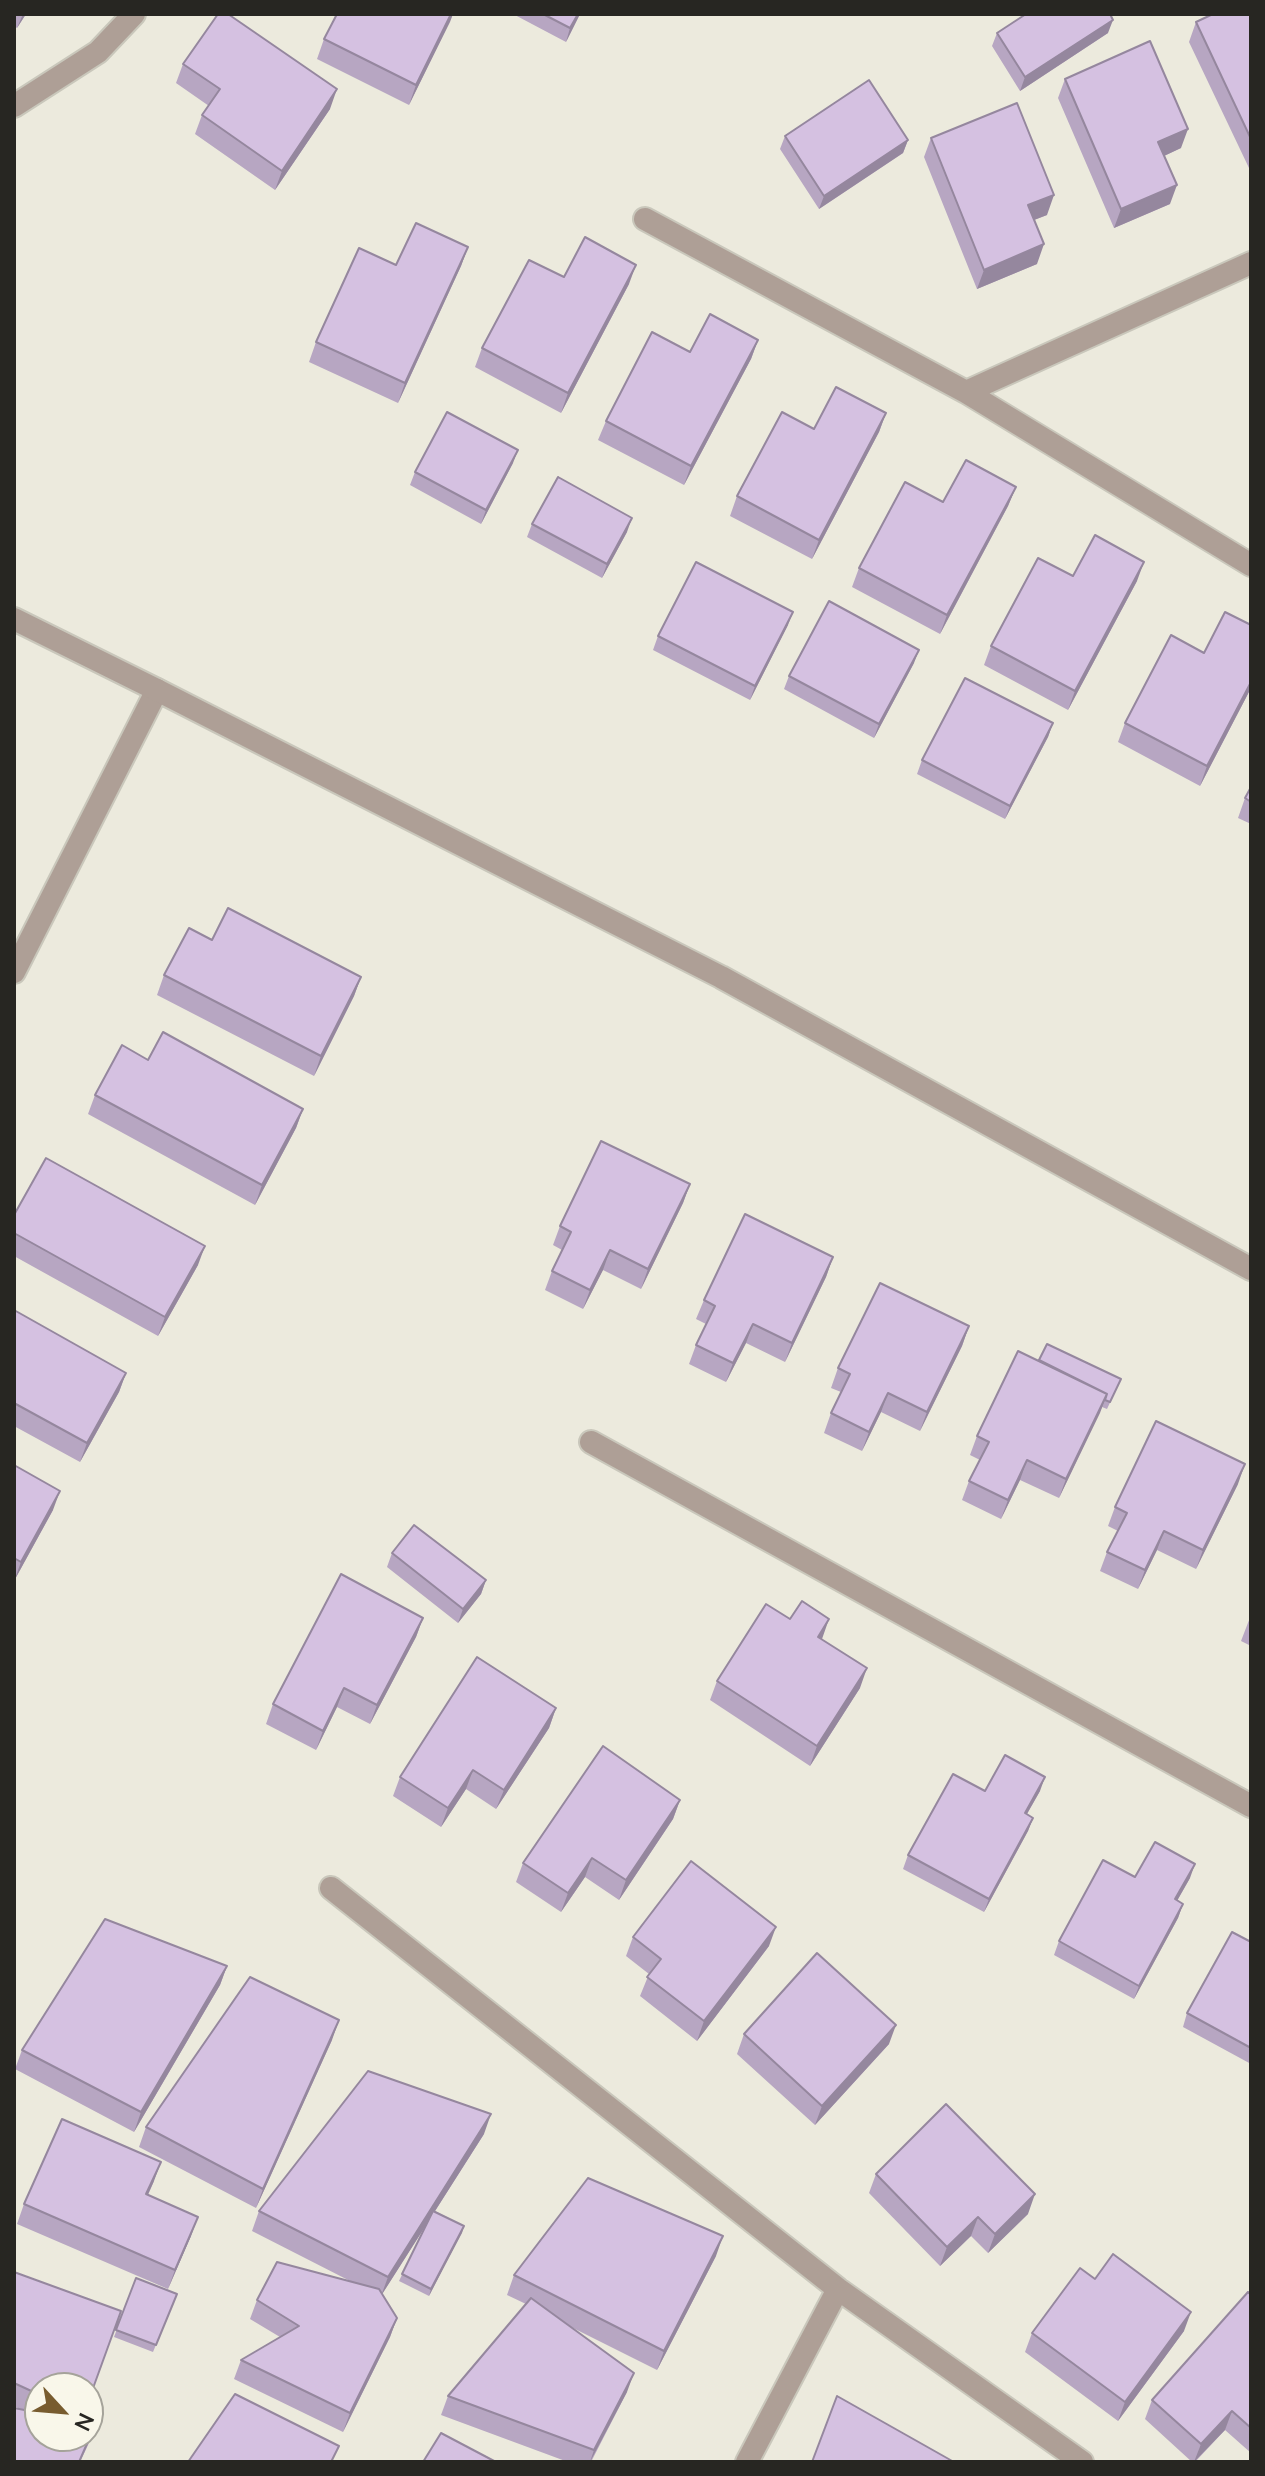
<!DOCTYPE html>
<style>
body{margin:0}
#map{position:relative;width:1265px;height:2476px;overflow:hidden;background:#eceadd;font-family:"Nunito Sans",sans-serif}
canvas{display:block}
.frame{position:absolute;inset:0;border:16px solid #272622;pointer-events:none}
.north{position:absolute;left:24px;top:2372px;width:80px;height:80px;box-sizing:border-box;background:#f9f7ea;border:2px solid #a5a39a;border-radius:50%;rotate:116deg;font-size:22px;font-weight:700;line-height:32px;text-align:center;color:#272622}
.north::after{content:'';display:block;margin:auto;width:28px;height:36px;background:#785c2f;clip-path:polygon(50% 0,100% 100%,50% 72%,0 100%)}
</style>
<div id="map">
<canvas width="1265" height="2476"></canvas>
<div class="frame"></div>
<div class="north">N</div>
</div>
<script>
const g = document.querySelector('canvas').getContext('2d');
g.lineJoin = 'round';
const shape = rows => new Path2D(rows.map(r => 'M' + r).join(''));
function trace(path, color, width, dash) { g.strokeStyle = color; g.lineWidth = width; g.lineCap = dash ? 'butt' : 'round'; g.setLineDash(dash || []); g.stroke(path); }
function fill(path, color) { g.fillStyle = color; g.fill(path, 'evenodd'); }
const minor = shape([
 [14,106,98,52,134,14],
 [645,219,966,392],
 [1251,263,966,392,1251,565],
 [14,972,157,690],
 [591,1442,1251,1806],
 [331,1888,838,2289,1082,2462],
 [747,2462,838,2289]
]);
const tertiary = shape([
 [14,619,157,690,721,977,1251,1269]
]);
const wall = shape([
 [14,14,26,14,17,28,14,26],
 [332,14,453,14,409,105,317,59,324,39,336,16],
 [513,14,580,14,566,42],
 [1251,14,1251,167,1249,168,1189,42,1196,22],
 [997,33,1108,33,1020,91,992,46],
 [183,64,330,109,275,190,195,134,202,115,209,106,176,83],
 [1065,79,1181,148,1164,156,1170,204,1114,228,1058,98],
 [785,136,908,140,903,153,819,209,780,149],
 [931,138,1047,215,1034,220,1037,264,977,289,924,157],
 [468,247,461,266,398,403,309,362,316,342,396,265],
 [564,277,629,284,561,413,475,367,482,348],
 [758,340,751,359,684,485,598,440,606,421],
 [886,413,879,432,812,559,730,516,737,496,814,429],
 [513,463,481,524,410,485,415,472],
 [1016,487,1008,506,940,634,852,587,859,568,943,502],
 [532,524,627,532,602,578,527,537],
 [1073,576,1137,581,1068,710,984,665,991,646],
 [788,625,750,700,653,650,658,636],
 [1251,625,1251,688,1200,786,1118,742,1125,723,1204,653],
 [914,663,874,738,784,689,789,676],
 [1053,723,1048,737,1005,819,917,774,922,760],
 [1251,787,1251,824,1238,818,1245,798],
 [212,940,361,977,354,996,314,1076,157,995,164,975],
 [148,1060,303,1109,296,1128,255,1205,88,1114,95,1095],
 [690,1184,683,1203,641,1289,603,1270,583,1309,545,1290,552,1271,562,1250,553,1245,560,1226],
 [14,1215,198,1265,158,1336,14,1256],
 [833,1257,826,1277,785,1362,746,1343,726,1382,689,1364,696,1345,706,1324,696,1319,704,1300],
 [14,1310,126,1373,119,1392,80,1462,14,1426],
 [969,1326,962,1346,920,1431,881,1412,862,1451,824,1433,831,1413,841,1392,831,1388,838,1368],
 [1039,1360,1121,1379,1107,1409,1102,1407,1059,1498,1020,1480,1001,1519,962,1500,969,1481,980,1460,970,1455,977,1436],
 [14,1465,53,1510,14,1581],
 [1238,1484,1196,1569,1157,1550,1138,1589,1100,1571,1107,1552,1118,1531,1108,1526,1115,1507],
 [392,1553,486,1580,481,1594,458,1623,387,1567],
 [1251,1615,1251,1646,1241,1641],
 [423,1618,416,1637,370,1724,337,1707,316,1750,266,1724,273,1704],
 [822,1640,860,1688,810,1766,710,1700,717,1681],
 [556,1708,549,1728,496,1809,466,1789,441,1827,393,1796,400,1777],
 [985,1791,1040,1791,1027,1814,1033,1818,1028,1831,984,1912,903,1869,908,1855],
 [680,1800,673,1819,619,1900,585,1877,561,1912,516,1882,523,1863],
 [1135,1877,1190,1878,1177,1901,1183,1904,1178,1918,1134,1999,1054,1955,1059,1941],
 [633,1937,769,1946,697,2041,640,1996,649,1974,626,1956],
 [1251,1942,1251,2064,1183,2027,1187,2013],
 [227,1966,220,1985,134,2132,15,2069,22,2050],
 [744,2034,889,2044,815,2125,737,2054],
 [332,2040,256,2208,139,2147,146,2127],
 [484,2134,435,2211,464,2226,429,2296,399,2281,426,2225,382,2294,397,2318,390,2337,343,2432,234,2379,241,2360,280,2337,250,2319,257,2300,352,2282,252,2231,259,2211],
 [876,2174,1028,2214,988,2253,971,2236,940,2266,869,2193],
 [154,2181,148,2195,191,2236,168,2289,17,2224,24,2204],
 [716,2256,657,2370,571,2327,627,2392,591,2462,568,2462,441,2415,448,2396,526,2304,507,2295,514,2275],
 [14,2272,40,2388,40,2436,89,2443,80,2462,14,2462,22,2410,14,2406],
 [136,2278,177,2294,153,2352,114,2337],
 [1095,2279,1184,2331,1118,2421,1025,2352,1032,2333],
 [1251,2295,1251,2453,1225,2430,1195,2462,1192,2462,1145,2419,1152,2400]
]);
const shadedWall = shape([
 [23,14,26,14,17,28],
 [451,14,453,14,450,22,409,105,416,85],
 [578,14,580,14,566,42,570,28],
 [1113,20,1108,33,1020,91,1025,77],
 [337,89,330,109,275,190,282,171],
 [1188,129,1181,148,1151,162,1158,142],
 [908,140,903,153,819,209,824,196],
 [1177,185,1170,204,1114,228,1121,209],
 [1054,195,1047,215,1021,225,1028,205],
 [1044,244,1037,264,977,289,984,270],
 [468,247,461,266,398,403,405,383],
 [636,265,629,284,561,413,568,393],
 [758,340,751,359,684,485,691,466],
 [886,413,879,432,812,559,819,540],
 [518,450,513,463,481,524,486,510],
 [1016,487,1008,506,940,634,947,615],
 [632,518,627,532,602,578,607,564],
 [1144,562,1137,581,1068,710,1075,691],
 [793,612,788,625,750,700,755,686],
 [919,650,914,663,874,738,879,724],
 [1251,682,1251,688,1200,786,1207,766],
 [1053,723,1048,737,1005,819,1010,806],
 [361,977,354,996,314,1076,321,1056],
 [303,1109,296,1128,255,1205,262,1185],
 [690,1184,683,1203,641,1289,648,1269],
 [205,1246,198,1265,158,1336,165,1317],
 [610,1250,603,1270,583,1309,590,1290],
 [833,1257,826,1277,785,1362,792,1343],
 [753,1324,746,1343,726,1382,733,1363],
 [969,1326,962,1346,920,1431,927,1412],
 [126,1373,119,1392,80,1462,87,1443],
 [888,1393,881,1412,862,1451,869,1432],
 [1107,1394,1100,1413,1059,1498,1066,1479],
 [1027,1460,1020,1480,1001,1519,1008,1500],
 [1245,1464,1238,1484,1196,1569,1203,1550],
 [60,1491,53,1510,14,1581,21,1562],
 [1164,1531,1157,1550,1138,1589,1145,1570],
 [486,1580,481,1594,458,1623,463,1609],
 [423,1618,416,1637,370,1724,377,1705],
 [829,1619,822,1639,811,1657,818,1637],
 [867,1668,860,1688,810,1766,817,1746],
 [344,1688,337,1707,316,1750,323,1731],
 [556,1708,549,1728,496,1809,504,1790],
 [473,1770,466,1789,441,1827,448,1808],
 [1045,1777,1040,1791,1020,1826,1025,1813],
 [680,1800,673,1819,619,1900,626,1880],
 [1033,1818,1028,1831,984,1912,989,1899],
 [592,1858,585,1877,561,1912,568,1893],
 [1195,1864,1190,1878,1170,1913,1175,1899],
 [1183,1904,1178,1918,1134,1999,1139,1986],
 [776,1927,769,1946,697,2041,704,2021],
 [227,1966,220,1985,134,2132,141,2112],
 [339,2020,332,2040,256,2208,263,2189],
 [896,2025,889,2044,815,2125,822,2106],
 [491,2114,484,2134,381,2296,388,2277],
 [161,2162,154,2181,139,2214,146,2194],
 [1035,2194,1028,2214,988,2253,995,2234],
 [198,2217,191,2236,168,2289,175,2270],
 [978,2217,971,2236,940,2266,947,2247],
 [464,2226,462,2233,429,2296,431,2289],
 [723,2236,716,2256,657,2370,664,2351],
 [1191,2312,1184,2331,1118,2421,1125,2402],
 [397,2318,390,2337,343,2432,350,2413],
 [634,2373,627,2392,590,2462,594,2450],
 [1232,2411,1225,2430,1194,2462,1201,2444]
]);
const building = shape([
 [218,14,228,14,337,89,282,171,202,115,220,89,183,64,218,14],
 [337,14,451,14,416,85,324,39,337,14],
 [543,14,578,14,570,28,543,14],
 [1026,14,1110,14,1113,20,1025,77,997,33,1026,14],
 [1213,14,1251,14,1251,139,1196,22,1213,14],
 [1150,41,1188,129,1158,142,1177,185,1121,209,1065,79,1150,41],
 [869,80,908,140,824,196,785,136,869,80],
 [1017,103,1054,195,1028,205,1044,244,984,270,931,138,1017,103],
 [416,223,468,247,405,383,316,342,359,248,396,265,416,223],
 [585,237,636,265,568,393,482,348,529,260,564,277,585,237],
 [710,314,758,340,691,466,606,421,652,332,690,352,710,314],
 [836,387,886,413,819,540,737,496,782,412,814,429,836,387],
 [447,412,518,450,486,510,415,472,447,412],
 [966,460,1016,487,947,615,859,568,905,482,943,502,966,460],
 [558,477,632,518,607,564,532,524,558,477],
 [1095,535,1144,562,1075,691,991,646,1038,558,1073,576,1095,535],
 [696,562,793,612,755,686,658,636,696,562],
 [829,601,919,650,879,724,789,676,829,601],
 [1225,612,1251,625,1251,682,1207,766,1125,723,1171,635,1204,653,1225,612],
 [965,678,1053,723,1010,806,922,760,965,678],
 [1251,787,1251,802,1245,798,1251,787],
 [228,908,361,977,321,1056,164,975,189,928,212,940,228,908],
 [163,1032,303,1109,262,1185,95,1095,122,1045,148,1060,163,1032],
 [601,1141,690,1184,648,1269,610,1250,590,1290,552,1271,571,1232,560,1226,601,1141],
 [46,1158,205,1246,165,1317,14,1233,14,1215,46,1158],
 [745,1214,833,1257,792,1343,753,1324,733,1363,696,1345,715,1306,704,1300,745,1214],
 [880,1283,969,1326,927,1412,888,1393,869,1432,831,1413,850,1374,838,1368,880,1283],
 [14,1310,126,1373,87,1443,14,1403,14,1310],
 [1047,1344,1121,1379,1110,1402,1105,1400,1107,1394,1039,1360,1047,1344],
 [1018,1351,1107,1394,1066,1479,1027,1460,1008,1500,969,1481,989,1442,977,1436,1018,1351],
 [1156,1421,1245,1464,1203,1550,1164,1531,1145,1570,1107,1552,1127,1513,1115,1507,1156,1421],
 [14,1465,60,1491,21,1562,14,1558,14,1465],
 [414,1525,486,1580,463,1609,392,1553,414,1525],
 [341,1574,423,1618,377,1705,344,1688,323,1731,273,1704,341,1574],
 [802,1601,829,1619,818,1637,867,1668,817,1746,717,1681,766,1604,790,1619,802,1601],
 [477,1657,556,1708,504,1790,473,1770,448,1808,400,1777,477,1657],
 [603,1746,680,1800,626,1880,592,1858,568,1893,523,1863,603,1746],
 [1005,1755,1045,1777,1025,1813,1033,1818,989,1899,908,1855,953,1774,985,1791,1005,1755],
 [1155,1842,1195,1864,1175,1899,1183,1904,1139,1986,1059,1941,1103,1860,1135,1877,1155,1842],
 [691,1861,776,1927,704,2021,647,1977,661,1959,633,1937,691,1861],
 [105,1919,227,1966,141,2112,22,2050,105,1919],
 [1232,1932,1251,1942,1251,2048,1187,2013,1232,1932],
 [817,1953,896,2025,822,2106,744,2034,817,1953],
 [250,1977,339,2020,263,2189,146,2127,250,1977],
 [368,2071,491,2114,388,2277,259,2211,368,2071],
 [946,2104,1035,2194,995,2234,978,2217,947,2247,876,2174,946,2104],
 [62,2119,161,2162,146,2194,198,2217,175,2270,24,2204,62,2119],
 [588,2178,723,2236,664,2351,514,2275,588,2178],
 [433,2211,464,2226,431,2289,402,2274,433,2211],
 [1113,2254,1191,2312,1125,2402,1032,2333,1080,2268,1095,2279,1113,2254],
 [277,2262,379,2289,397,2318,350,2413,241,2360,299,2326,257,2300,277,2262],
 [14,2272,121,2311,88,2402,88,2388,40,2388,40,2395,14,2383,14,2272],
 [136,2278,177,2294,156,2345,116,2330,136,2278],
 [1248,2292,1251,2295,1251,2428,1232,2411,1201,2444,1152,2400,1248,2292],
 [531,2298,634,2373,594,2450,448,2396,531,2298],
 [235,2394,339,2446,331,2462,188,2462,235,2394],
 [837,2396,954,2462,812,2462,837,2396],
 [14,2408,40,2413,40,2436,88,2436,88,2422,96,2423,79,2462,14,2462,14,2408],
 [441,2433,496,2462,423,2462,441,2433]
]);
trace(minor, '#c9c7bb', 26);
trace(tertiary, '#c9c7bb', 26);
trace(minor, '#ae9f96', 22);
trace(tertiary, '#ae9f96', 22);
fill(wall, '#b7a6c2');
fill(shadedWall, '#95879e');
fill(building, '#d5c1e1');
trace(building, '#95879e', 2);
</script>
